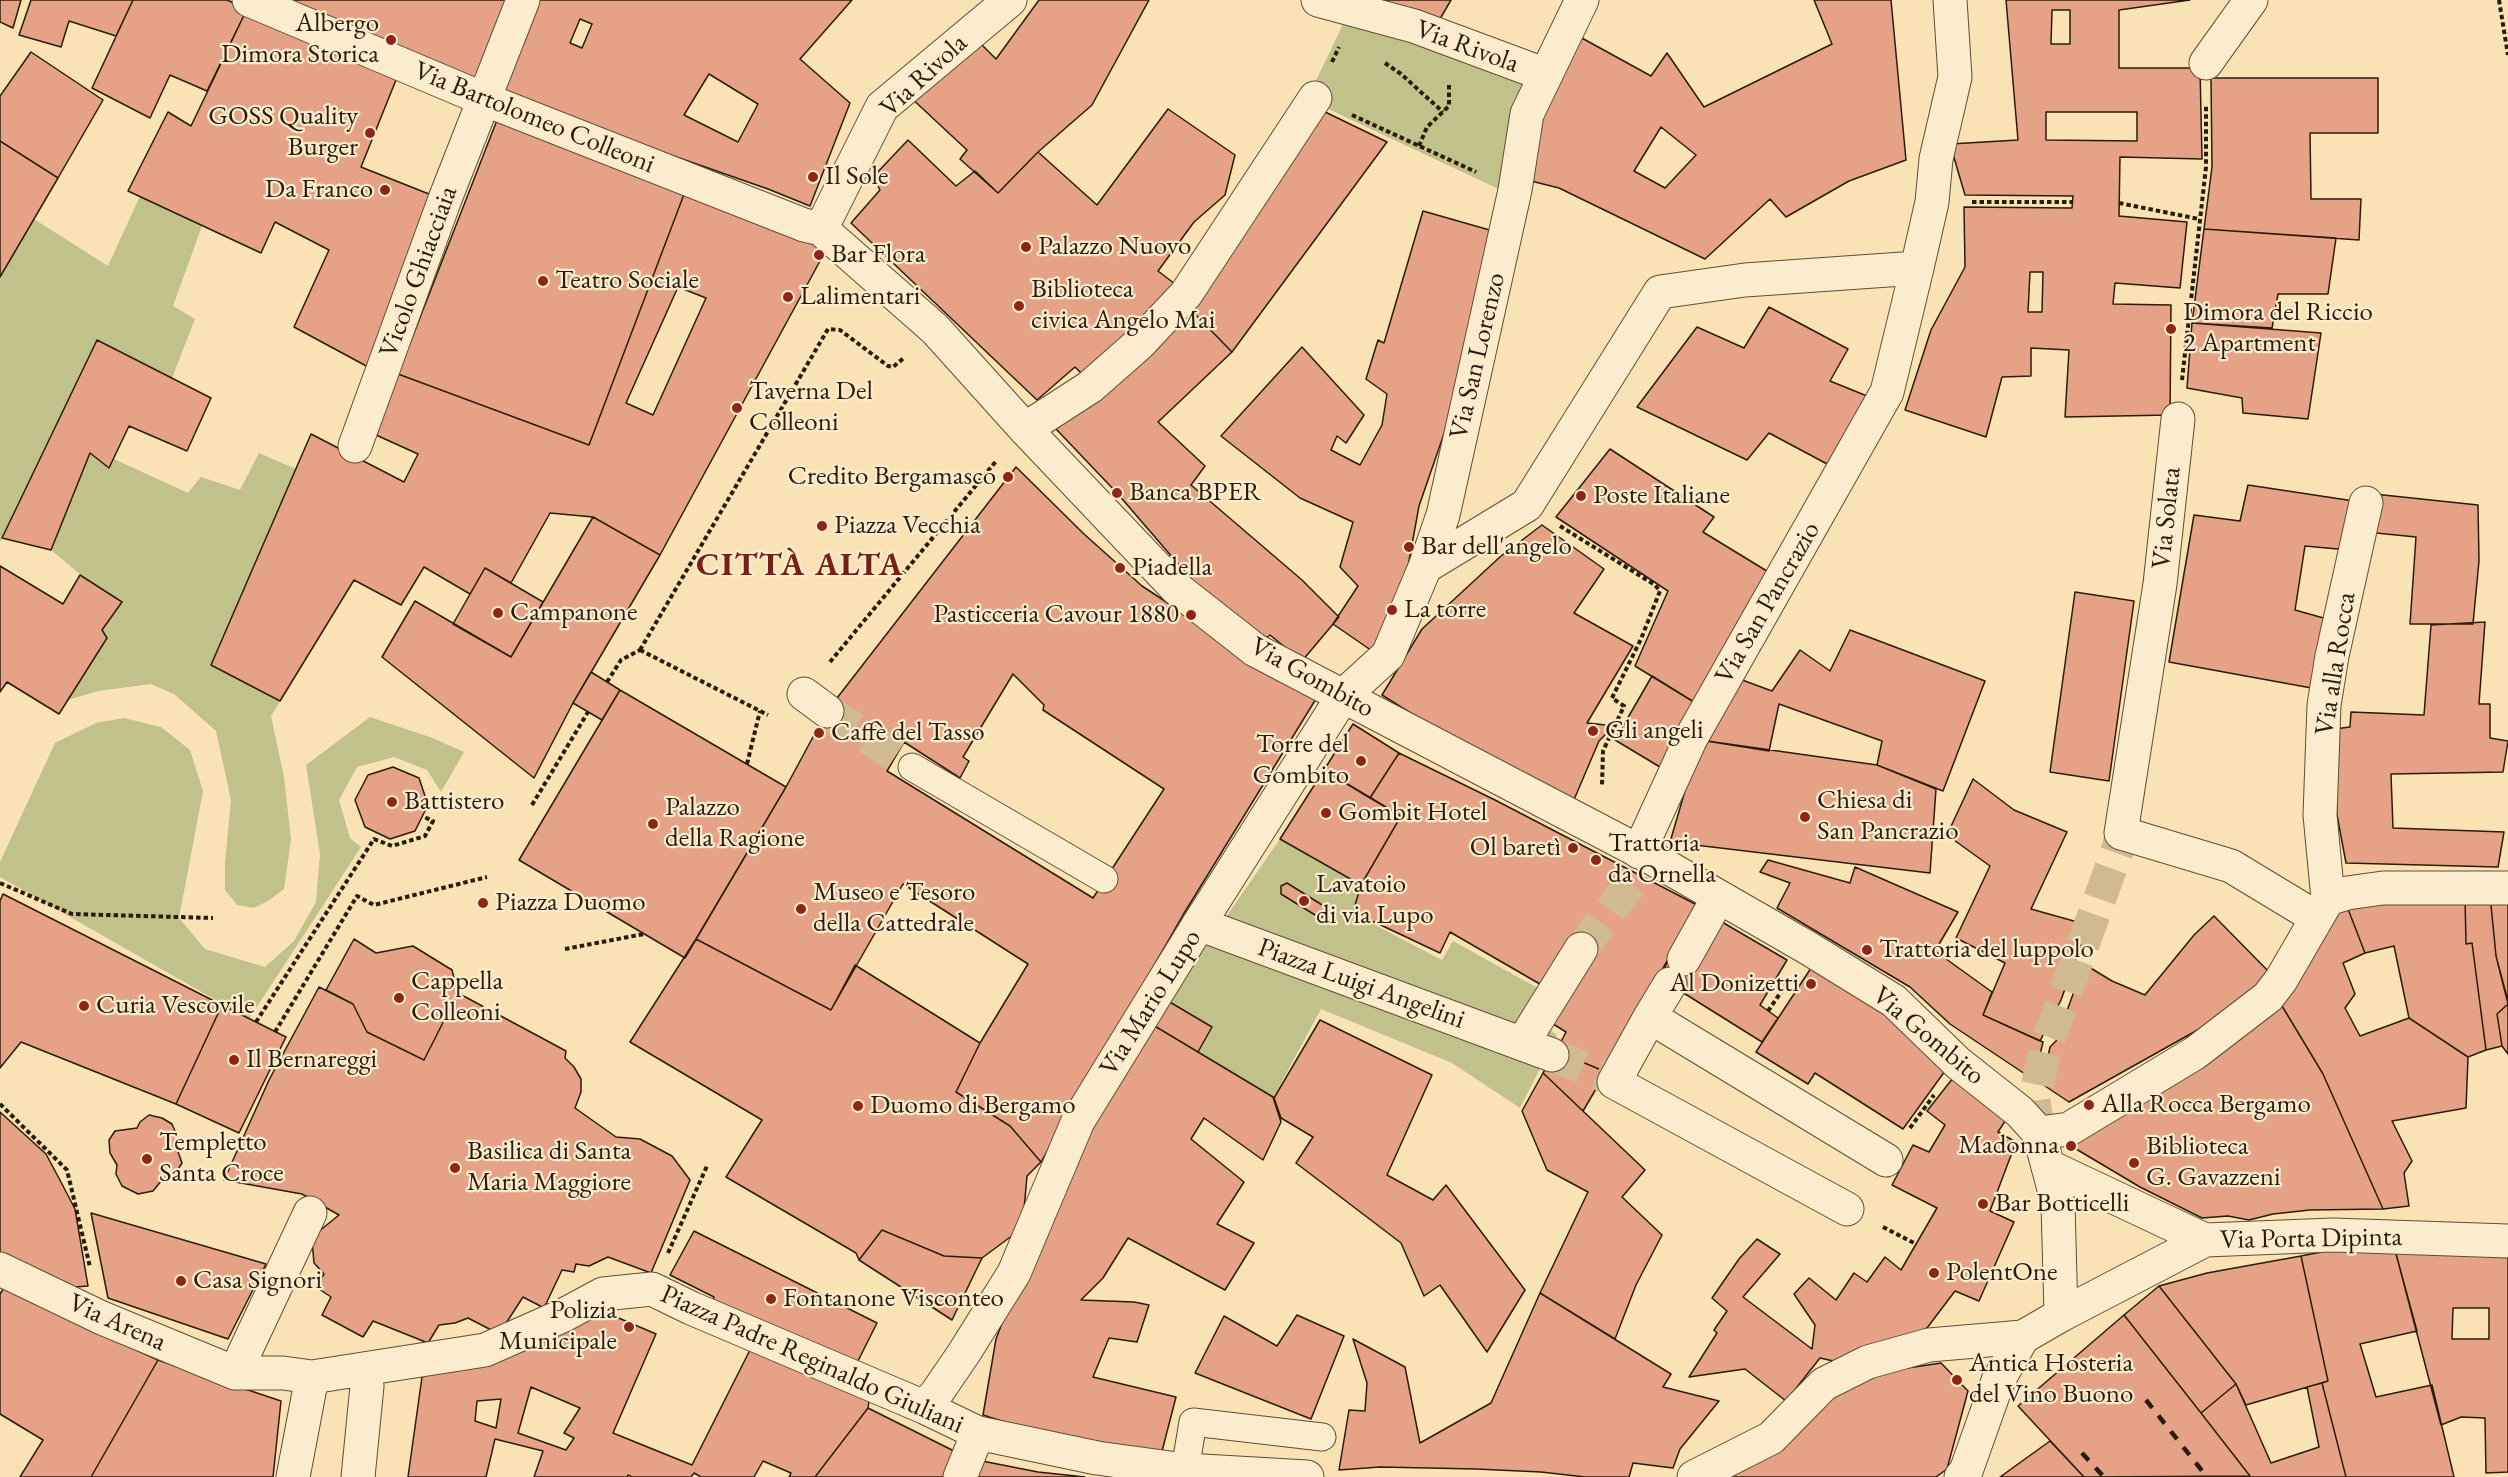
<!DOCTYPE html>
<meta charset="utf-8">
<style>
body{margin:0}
canvas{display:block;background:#f9e2b3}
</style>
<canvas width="2508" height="1477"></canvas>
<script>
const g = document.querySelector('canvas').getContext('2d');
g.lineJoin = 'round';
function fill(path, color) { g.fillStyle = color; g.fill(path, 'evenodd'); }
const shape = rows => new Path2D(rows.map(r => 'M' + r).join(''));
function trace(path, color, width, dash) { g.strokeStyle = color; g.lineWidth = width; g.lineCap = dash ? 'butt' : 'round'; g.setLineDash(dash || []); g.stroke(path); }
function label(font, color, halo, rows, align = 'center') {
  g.font = font + ' "EB Garamond",serif'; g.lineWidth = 4.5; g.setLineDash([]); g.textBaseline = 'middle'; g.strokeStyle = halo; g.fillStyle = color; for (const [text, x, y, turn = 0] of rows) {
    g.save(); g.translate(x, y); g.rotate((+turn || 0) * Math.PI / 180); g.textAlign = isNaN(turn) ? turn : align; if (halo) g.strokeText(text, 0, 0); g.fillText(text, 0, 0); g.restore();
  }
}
const green = shape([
 [1347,16,1535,81,1505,192,1307,99],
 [140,196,202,226,173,306,195,319,172,378,97,341,0,542,0,277,34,219,108,266],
 [90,453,109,468,114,459,188,493,201,477,240,490,259,453,296,469,212,665,280,701,271,716,284,777,291,839,284,889,268,901,254,908,237,905,225,890,225,863,231,800,216,731,174,694,151,684,98,691,68,700,106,638,102,630,122,602,81,575,51,550],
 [370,717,430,737,464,752,441,792,427,770,394,757,357,767,339,800,350,838,361,847,249,1019,0,877,0,862,55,743,96,723,124,718,161,727,190,750,203,791,179,918,205,949,265,967,294,941,316,902,320,854,306,765],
 [1280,839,1361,885,1354,914,1442,960,1453,941,1541,990,1526,1013,1557,1035,1520,1108,1452,1063,1321,1009,1273,1098,1198,1052,1212,1027,1168,1001]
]);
const building = shape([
 [0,0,21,0,13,28,0,22,0,0],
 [31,0,133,0,116,36,69,21,61,47,19,35,31,0],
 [133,0,227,0,247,9,207,91,170,75,150,118,92,88,133,0],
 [270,0,515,0,480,87,270,0],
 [537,0,852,0,800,59,850,103,810,206,768,189,502,96,537,0],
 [580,19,592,24,582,48,570,43,580,19],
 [709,74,758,104,738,142,684,115,709,74],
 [1039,0,1149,0,1092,105,1038,152,998,193,960,159,967,150,908,95,975,38,996,59,1039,0],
 [1349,0,1451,0,1437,24,1349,0],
 [1814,0,1891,0,1906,160,1849,181,1786,217,1770,199,1705,259,1559,188,1527,180,1542,114,1580,37,1651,76,1667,53,1704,107,1832,44,1814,0],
 [1661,127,1696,155,1665,188,1634,171,1661,127],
 [2006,0,2190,0,2119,10,2119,68,2200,68,2202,159,2120,157,2119,216,2187,222,2180,288,2115,283,2113,304,2171,305,2170,415,2065,417,2069,350,2031,348,2031,376,2002,377,1986,437,1905,410,1931,330,1965,267,1964,207,2072,208,2073,196,1965,195,1950,144,2018,140,2006,0],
 [2052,10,2070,10,2070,44,2051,44,2052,10],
 [2046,112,2137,112,2137,141,2046,140,2046,112],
 [2030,272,2043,272,2042,312,2028,312,2030,272],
 [247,9,400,70,361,167,434,196,370,368,294,327,329,250,275,222,261,253,128,191,168,112,191,126,247,9],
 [31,52,103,100,58,178,0,141,0,96,31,52],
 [2211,78,2378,78,2378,133,2310,133,2311,199,2361,199,2359,240,2204,229,2212,167,2211,78],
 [1168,109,1235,155,1225,195,1194,222,1158,271,1179,287,1085,377,1075,367,1037,400,851,223,880,190,873,177,908,140,956,186,975,171,998,193,1038,152,1097,205,1168,109],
 [1319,109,1387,142,1232,352,1187,306,1319,109],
 [499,115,686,189,589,445,398,374,499,115],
 [0,141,58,178,0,277,0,141],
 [686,189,826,250,660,555,593,517,550,513,511,583,485,568,470,594,424,567,401,605,354,580,280,701,211,665,311,434,404,482,418,454,376,435,398,374,589,445,686,189],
 [678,287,706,298,653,415,626,403,678,287],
 [1423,211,1493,231,1447,425,1419,506,1401,605,1375,653,1333,624,1358,586,1340,567,1353,522,1300,498,1221,436,1302,347,1364,415,1346,443,1337,436,1331,450,1360,465,1382,425,1387,394,1366,379,1378,340,1384,343,1423,211],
 [2204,229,2336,238,2328,294,2278,294,2272,328,2192,323,2204,229],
 [1187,306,1232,352,1158,422,1205,466,1191,485,1302,580,1339,617,1302,661,1270,635,1261,643,1198,587,1117,493,1056,429,1154,352,1187,306],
 [1769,307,1848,349,1830,381,1872,398,1829,465,1769,433,1747,460,1637,407,1697,327,1744,348,1769,307],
 [2192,323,2321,333,2308,419,2243,413,2242,398,2187,388,2192,323],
 [97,340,211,398,187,451,129,426,109,468,90,453,51,550,2,538,97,340],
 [1610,449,1714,517,1703,532,1775,576,1702,707,1635,666,1668,591,1556,517,1610,449],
 [1016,467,1084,534,1142,586,1244,653,1319,694,1183,915,1041,1162,1010,1126,956,1092,980,1043,1028,964,903,884,831,1010,696,939,786,787,827,711,1016,467],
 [1013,674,1044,705,1043,710,1164,789,1093,898,887,771,904,742,960,778,969,761,963,757,1013,674],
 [2248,485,2354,501,2349,550,2305,546,2295,610,2327,619,2317,689,2169,662,2194,515,2240,521,2248,485],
 [2374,494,2478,505,2479,561,2473,624,2410,624,2416,537,2376,533,2374,494],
 [593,517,660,555,573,703,534,778,382,657,415,601,511,657,593,517],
 [1542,525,1604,569,1574,613,1633,646,1587,723,1606,725,1608,732,1599,741,1573,802,1474,753,1382,695,1422,629,1501,556,1542,525],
 [0,566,63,604,80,575,122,602,102,630,107,638,59,714,7,682,0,692,0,566],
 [485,568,543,602,511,657,453,624,485,568],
 [2075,592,2134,601,2109,781,2050,772,2075,592],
 [2485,622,2479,704,2490,704,2490,738,2508,741,2503,772,2391,774,2393,828,2504,832,2498,867,2346,863,2337,815,2334,729,2350,727,2351,712,2424,715,2431,625,2485,622],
 [1850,630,1985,681,1943,791,1877,765,1882,741,1779,704,1769,751,1700,740,1734,677,1772,691,1800,650,1830,671,1850,630],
 [591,672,620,690,602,720,573,703,591,672],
 [1652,676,1702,707,1665,770,1615,740,1652,676],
 [620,690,786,787,685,958,519,860,620,690],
 [1353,724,1399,753,1370,798,1324,770,1353,724],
 [1700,740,1877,765,1936,789,1930,873,1670,842,1700,740],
 [1399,753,1495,800,1699,906,1606,1072,1556,1051,1566,1032,1550,1022,1545,987,1450,932,1440,953,1353,912,1361,885,1401,816,1370,798,1399,753],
 [393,767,419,778,428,805,415,831,390,839,365,827,355,800,368,775,393,767],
 [1324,770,1401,816,1361,885,1280,839,1324,770],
 [1973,779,2014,810,2067,832,2031,909,2088,925,2061,1000,2040,1041,1983,1015,2005,963,1956,938,1990,866,1947,835,1973,779],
 [1768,860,1850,883,1855,867,1958,912,1935,951,1992,992,1983,1015,2043,1042,2034,1080,1950,1024,1910,987,1777,908,1790,883,1760,872,1768,860],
 [1287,883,1327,908,1326,915,1320,918,1281,894,1281,886,1287,883],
 [3,894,222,1005,176,1104,21,1042,0,1068,0,901,3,894],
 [2490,895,2496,956,2508,1004,2497,1014,2502,1046,2486,1050,2472,943,2466,944,2465,898,2490,895],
 [2490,895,2508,895,2508,1001,2496,956,2490,895],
 [2343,896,2465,898,2466,944,2472,943,2486,1050,2468,1057,2409,1018,2394,946,2365,953,2343,896],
 [2343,896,2365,953,2343,963,2355,994,2345,1008,2360,1036,2409,1018,2468,1057,2466,1108,2392,1121,2412,1161,2404,1173,2409,1206,2383,1209,2323,1074,2276,996,2343,896],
 [2214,916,2274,977,2210,1023,2069,1102,2042,1084,2050,1047,2056,1041,2084,964,2112,981,2145,995,2194,935,2214,916],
 [1722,922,1787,960,1760,1005,1778,1018,1762,1042,1658,977,1672,952,1722,922],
 [354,939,376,953,413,946,452,970,458,993,424,1060,367,1032,353,1004,326,990,354,939],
 [696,939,831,1010,855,965,980,1043,956,1092,1010,1126,1041,1162,1027,1176,1024,1209,1013,1235,982,1258,944,1256,882,1230,859,1260,856,1253,726,1177,762,1120,630,1042,696,939],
 [1813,965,1898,1019,1950,1064,1903,1129,1815,1073,1808,1084,1756,1052,1813,965],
 [319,987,353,1004,367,1032,424,1060,458,993,566,1051,565,1058,574,1067,581,1079,581,1092,575,1108,616,1137,640,1139,672,1156,690,1180,651,1273,608,1257,589,1266,576,1264,574,1272,562,1270,544,1308,523,1297,499,1334,468,1318,455,1323,439,1325,428,1343,373,1321,363,1337,322,1315,331,1297,316,1287,324,1274,314,1263,312,1241,318,1232,339,1215,302,1194,224,1180,269,1080,319,987],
 [2276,996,2323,1074,2383,1209,2310,1210,2273,1214,2249,1220,2228,1216,2202,1218,2140,1187,2071,1146,2066,1139,2276,996],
 [1168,1001,1212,1027,1198,1052,1153,1025,1168,1001],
 [2508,1004,2508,1054,2502,1046,2497,1014,2508,1004],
 [222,1005,286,1037,239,1133,176,1104,222,1005],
 [1320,1020,1432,1075,1387,1175,1433,1200,1446,1185,1525,1290,1487,1352,1440,1285,1424,1296,1401,1243,1296,1163,1313,1137,1281,1118,1274,1098,1320,1020],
 [1153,1025,1273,1097,1281,1122,1263,1160,1204,1118,1191,1139,1244,1182,1217,1224,1254,1243,1225,1290,1128,1238,1103,1278,1081,1300,1134,1302,1149,1305,1137,1342,1109,1338,1093,1377,1176,1397,1161,1455,1011,1424,983,1415,996,1339,1010,1302,1087,1128,1153,1025],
 [1556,1051,1606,1072,1583,1111,1543,1073,1556,1051],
 [1543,1073,1645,1170,1622,1197,1662,1235,1636,1285,1615,1339,1540,1293,1588,1192,1547,1170,1522,1111,1543,1073],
 [1957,1073,2007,1118,1998,1132,2016,1142,1990,1211,2014,1222,1979,1301,1955,1291,1927,1328,1869,1355,1842,1363,1820,1358,1786,1401,1745,1369,1689,1377,1717,1333,1714,1330,1727,1311,1712,1298,1739,1259,1757,1239,1780,1254,1743,1297,1812,1349,1815,1325,1794,1294,1809,1278,1836,1300,1854,1273,1867,1282,1885,1257,1901,1270,1937,1208,1892,1185,1913,1145,1929,1152,1945,1125,1927,1111,1957,1073],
 [0,1112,46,1154,62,1184,75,1209,88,1286,75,1287,36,1273,0,1253,0,1112],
 [149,1115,162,1118,172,1124,178,1138,176,1146,182,1163,171,1180,162,1180,153,1191,138,1194,122,1186,116,1174,117,1165,110,1153,109,1140,115,1131,137,1128,140,1122,149,1115],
 [91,1213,266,1264,228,1339,108,1298,91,1213],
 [882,1230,944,1256,982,1258,952,1320,859,1260,882,1230],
 [694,1231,877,1323,856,1365,713,1301,714,1297,670,1275,694,1231],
 [2332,1250,2395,1250,2417,1331,2360,1344,2376,1397,2432,1385,2454,1477,2346,1477,2322,1383,2328,1381,2301,1256,2332,1250],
 [2395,1250,2508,1250,2508,1472,2486,1473,2485,1418,2461,1417,2441,1425,2395,1250],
 [2453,1308,2489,1308,2489,1339,2452,1339,2453,1308],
 [2301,1256,2328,1381,2246,1405,2236,1384,2159,1286,2207,1273,2301,1256],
 [7,1283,119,1342,158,1360,91,1477,20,1477,43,1440,0,1414,0,1294,7,1283],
 [2159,1286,2236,1384,2201,1413,2124,1315,2159,1286],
 [1540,1293,1671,1374,1663,1387,1719,1401,1680,1449,1673,1468,1633,1463,1629,1477,1585,1477,1541,1472,1476,1469,1380,1467,1339,1470,1349,1410,1365,1411,1367,1383,1353,1339,1405,1367,1420,1443,1491,1403,1540,1293],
 [607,1313,656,1334,613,1433,692,1465,752,1346,869,1401,868,1408,815,1477,789,1477,791,1473,763,1461,754,1477,701,1477,694,1473,691,1477,632,1477,628,1475,627,1477,534,1477,543,1451,495,1439,486,1477,408,1477,422,1377,607,1313],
 [531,1387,580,1408,564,1433,574,1438,566,1450,518,1433,531,1387],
 [501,1399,496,1428,475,1421,477,1401,501,1399],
 [1297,1315,1344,1336,1311,1419,1195,1373,1224,1316,1277,1346,1297,1315],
 [2124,1315,2201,1413,2250,1476,2084,1477,2018,1406,2124,1315],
 [158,1360,281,1401,273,1477,91,1477,158,1360],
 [1941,1363,1968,1391,1947,1469,1936,1477,1719,1477,1834,1397,1874,1373,1941,1363],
 [2322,1383,2346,1477,2247,1477,2250,1476,2201,1413,2236,1384,2271,1463,2319,1447,2307,1387,2322,1383],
 [868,1408,958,1453,950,1477,815,1477,868,1408],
 [2050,1441,2084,1477,2000,1477,2050,1441],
 [982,1461,1038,1472,1085,1477,975,1477,982,1461]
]);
const pedestrianTunnel = shape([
 [827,711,896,756],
 [1581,949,1637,875],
 [1552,1055,1604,1076]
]);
const minorTunnel = shape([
 [2039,1133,2034,1101,2046,1046,2119,846,2121,833]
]);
const path = shape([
 [2499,0,2508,55],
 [1332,62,1339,47],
 [1385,63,1401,74,1443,112],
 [1352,115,1476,172],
 [1419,146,1427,127,1449,106,1449,82],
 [1972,202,2072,202],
 [2119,203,2199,219],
 [2182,380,2206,167,2206,104],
 [1560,526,1655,585,1660,591,1641,639,1612,698,1624,706,1603,751,1602,785],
 [640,650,768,715],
 [640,650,828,329,840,330,888,366,893,367,905,357],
 [830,662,997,460],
 [607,682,621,660,640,650],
 [747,764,760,711],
 [532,805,588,712],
 [0,883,72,914,213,918],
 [565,949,644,934],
 [1768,1011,1788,982],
 [256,1022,374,839,392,846,425,836,433,821,422,816],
 [275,1032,357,896,374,905,487,877],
 [0,1104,67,1170,90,1267],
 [1910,1128,1934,1095],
 [1883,1227,1914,1243],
 [668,1253,707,1166]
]);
const service = shape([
 [912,767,1104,879],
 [1185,1470,1193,1422,1322,1437]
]);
const pedestrian = shape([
 [249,0,486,100,804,225,821,229,935,329,1025,429,1176,588,1255,650,1650,857,1808,948,1894,1001,1958,1063,2020,1112,2039,1133,2058,1204,2061,1315,2023,1337],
 [821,229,882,107,1010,0],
 [1025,429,1090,387,1140,343,1186,294,1315,98],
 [804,694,827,711],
 [1199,924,1552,1055],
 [1522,1044,1581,949],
 [1998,1381,2020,1342]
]);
const minor = shape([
 [1318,0,1414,26,1546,75],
 [2206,63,2251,0],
 [2178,419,2160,584,2121,833,2231,866,2317,918],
 [355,446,445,199,523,0],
 [1425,567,1527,505,1660,292,1745,280,1917,268,1932,202,1936,159,1955,77,1950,0],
 [1639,852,1691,738,1887,392,1917,268],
 [2328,899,2347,893,2383,888,2508,888],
 [1684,959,1718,898],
 [1670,984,1650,1017,1886,1160],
 [1650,1017,1614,1082,1847,1209],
 [2039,1133,2069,1129,2195,1053,2268,997,2281,980,2328,899,2320,815,2324,705,2332,656,2366,503],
 [2048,1166,2205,1240],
 [0,1269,102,1318,235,1373,283,1373,312,1377,485,1350,562,1316,603,1294,652,1289,691,1308,924,1407,978,1433,1097,1458,1185,1470,1307,1477],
 [2061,1315,2205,1240,2333,1235,2508,1241],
 [235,1373,310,1213],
 [924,1407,936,1394,964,1353,1014,1273,1078,1121,1199,924,1343,696,1388,655,1425,567,1443,515,1515,190,1527,114,1582,0],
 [293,1477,312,1377],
 [358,1477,367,1386,365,1370],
 [960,1477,978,1433],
 [1694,1477,1771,1438,1824,1384,1868,1362,1929,1345,2023,1337],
 [1961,1477,1966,1471,1998,1381]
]);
const rail = shape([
 [2146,1400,2207,1477],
 [2082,1453,2104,1477]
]);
const markers = [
 [391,40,6,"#8f2418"],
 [370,133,6,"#8f2418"],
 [813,177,6,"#8f2418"],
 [385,190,6,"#8f2418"],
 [1026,247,6,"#8f2418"],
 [819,255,6,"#8f2418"],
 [543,281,6,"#8f2418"],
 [788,297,6,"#8f2418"],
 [1019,306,6,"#8f2418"],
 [2171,329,6,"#8f2418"],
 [737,408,6,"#8f2418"],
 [1008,477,6,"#8f2418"],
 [1117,493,6,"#8f2418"],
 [1581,496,6,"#8f2418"],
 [822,526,6,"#8f2418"],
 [1409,547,6,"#8f2418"],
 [1120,568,6,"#8f2418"],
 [1392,610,6,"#8f2418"],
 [498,613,6,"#8f2418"],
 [1191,615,6,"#8f2418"],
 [1593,731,6,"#8f2418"],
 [819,733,6,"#8f2418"],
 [1361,761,6,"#8f2418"],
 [392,802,6,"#8f2418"],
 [1326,813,6,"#8f2418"],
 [1805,817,6,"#8f2418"],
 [653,824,6,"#8f2418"],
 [1573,848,6,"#8f2418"],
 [1596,860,6,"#8f2418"],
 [1304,901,6,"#8f2418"],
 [483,903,6,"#8f2418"],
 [801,909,6,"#8f2418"],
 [1867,950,6,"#8f2418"],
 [1811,984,6,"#8f2418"],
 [399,998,6,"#8f2418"],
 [84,1006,6,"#8f2418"],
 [234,1060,6,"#8f2418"],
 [2089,1105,6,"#8f2418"],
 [858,1106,6,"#8f2418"],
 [2071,1146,6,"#8f2418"],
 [147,1159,6,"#8f2418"],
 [2134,1163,6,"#8f2418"],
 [455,1168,6,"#8f2418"],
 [1983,1204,6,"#8f2418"],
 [1934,1273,6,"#8f2418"],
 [181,1281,6,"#8f2418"],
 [771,1299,6,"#8f2418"],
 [629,1327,6,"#8f2418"],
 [1957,1380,6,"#8f2418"]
];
const poiNames = [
 ["Albergo",379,24,"right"],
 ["Dimora Storica",379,55,"right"],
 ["GOSS Quality",358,117,"right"],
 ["Burger",358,148,"right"],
 ["Il Sole",825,177],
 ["Da Franco",373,190,"right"],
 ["Palazzo Nuovo",1038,247],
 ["Bar Flora",831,255],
 ["Teatro Sociale",555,281],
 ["Biblioteca",1031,290],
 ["civica Angelo Mai",1031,321],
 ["Lalimentari",800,297],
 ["Dimora del Riccio",2183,313],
 ["2 Apartment",2183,344],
 ["Taverna Del",749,392],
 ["Colleoni",749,423],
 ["Credito Bergamasco",996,477,"right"],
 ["Banca BPER",1129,493],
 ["Poste Italiane",1593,496],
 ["Piazza Vecchia",834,526],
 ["Bar dell'angelo",1421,547],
 ["Piadella",1132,568],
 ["La torre",1404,610],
 ["Campanone",510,613],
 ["Pasticceria Cavour 1880",1179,615,"right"],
 ["Gli angeli",1605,731],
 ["Caffè del Tasso",831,733],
 ["Torre del",1349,745,"right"],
 ["Gombito",1349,776,"right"],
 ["Chiesa di",1817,801],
 ["San Pancrazio",1817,832],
 ["Battistero",404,802],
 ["Palazzo",665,808],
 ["della Ragione",665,839],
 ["Gombit Hotel",1338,813],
 ["Trattoria",1608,844],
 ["da Ornella",1608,875],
 ["Ol baretì",1561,848,"right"],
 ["Lavatoio",1316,885],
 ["di via Lupo",1316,916],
 ["Museo e Tesoro",813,893],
 ["della Cattedrale",813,924],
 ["Piazza Duomo",495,903],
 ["Trattoria del luppolo",1879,950],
 ["Cappella",411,982],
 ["Colleoni",411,1013],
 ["Al Donizetti",1799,984,"right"],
 ["Curia Vescovile",96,1006],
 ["Il Bernareggi",246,1060],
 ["Alla Rocca Bergamo",2101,1105],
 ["Duomo di Bergamo",870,1106],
 ["Templetto",159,1143],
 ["Santa Croce",159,1174],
 ["Madonna",2059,1146,"right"],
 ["Biblioteca",2146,1147],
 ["G. Gavazzeni",2146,1178],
 ["Basilica di Santa",467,1152],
 ["Maria Maggiore",467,1183],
 ["Bar Botticelli",1995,1204],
 ["PolentOne",1946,1273],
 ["Casa Signori",193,1281],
 ["Fontanone Visconteo",783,1299],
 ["Polizia",617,1311,"right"],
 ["Municipale",617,1342,"right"],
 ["Antica Hosteria",1969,1364],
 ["del Vino Buono",1969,1395]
];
const streetNames = [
 ["Via Rivola",1467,47,20],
 ["Via Rivola",924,76,-43],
 ["Via Bartolomeo Colleoni",534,118,22],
 ["Vicolo Ghiacciaia",419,272,-70],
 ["Via San Lorenzo",1478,356,-77],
 ["Via Solata",2167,518,-84],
 ["Via San Pancrazio",1768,603,-60],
 ["Via alla Rocca",2336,664,-81],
 ["Via Gombito",1312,678,29],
 ["Piazza Luigi Angelini",1361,984,20],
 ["Via Mario Lupo",1151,1003,-58],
 ["Via Gombito",1928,1036,40],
 ["Via Porta Dipinta",2311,1239,-1],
 ["Via Arena",117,1323,24],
 ["Piazza Padre Reginaldo Giuliani",812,1360,24]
];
const districtNames = [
 ["CITTÀ ALTA",800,566]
];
fill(green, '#c0c28a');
fill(building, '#e6a287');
trace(building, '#2a1c0c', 1.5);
trace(pedestrianTunnel, '#d0ba92', 33, [33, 16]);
trace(minorTunnel, '#d0ba92', 33, [33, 16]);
trace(service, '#5e4e36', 29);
trace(pedestrian, '#5e4e36', 35);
trace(minor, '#5e4e36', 35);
trace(path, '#2a1c0c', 4, [4.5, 3]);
trace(service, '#fbecce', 27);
trace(pedestrian, '#fbecce', 33);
trace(minor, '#fbecce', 33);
trace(rail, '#2a1c0c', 4.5, [10, 10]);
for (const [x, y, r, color] of markers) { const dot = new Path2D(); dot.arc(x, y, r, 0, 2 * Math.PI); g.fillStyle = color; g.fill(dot); trace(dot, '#fbecce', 2); }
label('27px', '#2a1c0c', '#fbecce', poiNames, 'left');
label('27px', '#2a1c0c', '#fbecce', streetNames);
g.letterSpacing = '1.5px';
label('bold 33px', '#7a1f14', '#fbecce', districtNames);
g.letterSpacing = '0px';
</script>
